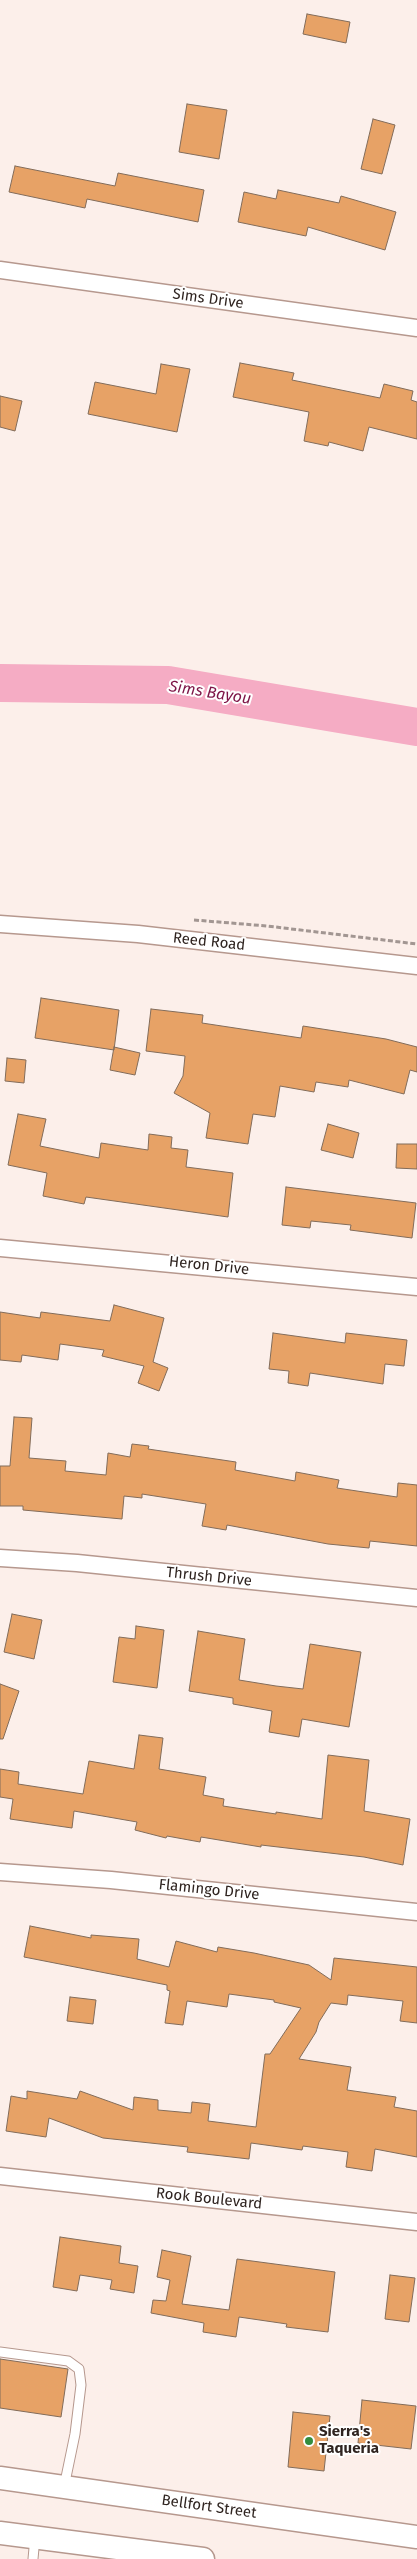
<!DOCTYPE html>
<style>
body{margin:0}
canvas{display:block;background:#fcefea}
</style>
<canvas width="417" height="2559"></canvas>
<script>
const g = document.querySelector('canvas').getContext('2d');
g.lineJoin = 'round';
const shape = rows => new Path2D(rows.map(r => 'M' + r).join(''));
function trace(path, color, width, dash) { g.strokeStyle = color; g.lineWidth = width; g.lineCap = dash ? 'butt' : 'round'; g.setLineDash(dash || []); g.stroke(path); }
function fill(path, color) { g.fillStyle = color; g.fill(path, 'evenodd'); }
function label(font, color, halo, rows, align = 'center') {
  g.font = font + ' "Fira Sans",sans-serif'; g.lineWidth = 4; g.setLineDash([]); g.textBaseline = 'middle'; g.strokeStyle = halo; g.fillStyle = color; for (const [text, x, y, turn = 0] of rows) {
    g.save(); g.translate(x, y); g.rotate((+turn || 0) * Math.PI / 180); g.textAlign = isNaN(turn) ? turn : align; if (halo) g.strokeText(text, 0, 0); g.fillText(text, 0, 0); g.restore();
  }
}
const river = shape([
 [0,683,168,685,417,727]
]);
const building = shape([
 [307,14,350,22,346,43,303,34,307,14],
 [187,104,227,110,219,159,179,152,187,104],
 [373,119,395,125,382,174,361,169,373,119],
 [15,166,115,186,118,173,204,190,198,222,87,199,85,208,9,192,15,166],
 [278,190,339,203,341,196,396,212,385,250,308,227,306,236,238,222,244,192,276,199,278,190],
 [240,363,294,373,292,380,380,398,384,384,413,391,411,400,417,402,417,439,369,427,363,451,329,442,328,446,304,441,309,412,233,397,240,363],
 [161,364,190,369,177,432,88,414,95,382,156,394,161,364],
 [0,396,22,401,15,431,0,427,0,396],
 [41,998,119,1010,114,1050,35,1038,41,998],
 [151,1009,203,1015,202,1023,301,1038,303,1026,386,1039,417,1047,417,1072,410,1070,404,1094,349,1080,348,1087,316,1082,314,1092,280,1086,275,1117,253,1114,248,1144,206,1138,210,1113,174,1093,183,1076,185,1056,146,1051,151,1009],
 [114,1047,140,1053,135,1075,110,1070,114,1047],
 [7,1058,26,1060,24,1083,5,1081,7,1058],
 [18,1114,46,1119,40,1146,99,1158,101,1143,148,1150,149,1134,172,1137,171,1148,188,1150,186,1167,233,1173,228,1217,86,1197,84,1204,43,1196,47,1173,8,1165,18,1114],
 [328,1124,359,1133,353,1158,321,1150,328,1124],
 [397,1144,417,1144,417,1169,396,1168,397,1144],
 [286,1187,416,1203,412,1238,350,1230,351,1225,311,1221,310,1228,282,1225,286,1187],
 [114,1305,164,1318,153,1362,168,1368,159,1391,138,1383,144,1366,102,1356,104,1350,60,1344,58,1360,22,1355,21,1362,0,1360,0,1312,40,1318,41,1312,110,1321,114,1305],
 [273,1333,345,1343,346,1333,407,1340,404,1366,385,1364,383,1384,310,1373,308,1386,288,1383,289,1371,269,1369,273,1333],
 [14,1417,32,1418,29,1458,66,1461,65,1471,106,1475,108,1453,130,1457,132,1444,149,1446,148,1449,236,1462,235,1470,295,1481,296,1472,339,1480,337,1488,397,1497,398,1483,417,1485,417,1546,370,1541,369,1548,328,1544,227,1525,226,1530,202,1526,206,1504,142,1494,142,1498,124,1496,122,1519,23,1510,23,1506,0,1506,0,1466,10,1466,14,1417],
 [12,1614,42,1620,34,1659,4,1652,12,1614],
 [136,1626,164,1630,157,1688,113,1682,119,1637,135,1639,136,1626],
 [198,1631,245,1639,239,1680,276,1686,303,1689,310,1644,361,1652,349,1727,302,1719,299,1737,269,1732,272,1711,233,1704,233,1698,189,1691,198,1631],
 [0,1684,19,1691,3,1739,0,1739,0,1684],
 [139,1735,163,1738,159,1769,206,1777,203,1795,224,1799,223,1806,276,1814,276,1812,322,1819,328,1755,369,1760,364,1811,410,1819,403,1865,364,1857,261,1845,261,1847,201,1837,200,1842,167,1836,166,1838,135,1830,137,1822,74,1811,72,1828,10,1819,13,1799,0,1797,0,1769,19,1772,18,1784,83,1794,89,1761,134,1769,139,1735],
 [30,1926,91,1938,91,1935,139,1939,137,1959,169,1967,176,1941,217,1952,218,1947,254,1953,309,1965,331,1980,334,1958,417,1967,417,2023,400,2021,403,2001,348,1995,347,2005,331,2003,319,2022,316,2032,299,2059,351,2067,347,2090,396,2097,394,2107,417,2111,417,2157,375,2149,372,2171,346,2167,348,2152,303,2146,302,2150,251,2143,249,2159,187,2152,188,2147,103,2138,49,2118,46,2137,6,2131,11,2096,27,2099,27,2091,77,2099,80,2091,133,2110,134,2097,158,2100,158,2110,191,2113,192,2102,210,2104,208,2121,256,2127,265,2054,270,2054,301,2008,274,2002,274,2000,229,1994,227,2007,187,2001,183,2025,165,2023,170,1991,167,1990,167,1985,24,1957,30,1926],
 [70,1997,96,2000,93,2024,67,2021,70,1997],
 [60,2237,121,2246,119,2263,138,2266,134,2293,110,2289,112,2280,80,2275,77,2291,53,2287,60,2237],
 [162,2250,191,2256,182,2304,229,2310,237,2259,335,2272,328,2332,286,2327,287,2324,239,2317,236,2337,203,2332,204,2323,151,2313,153,2300,166,2301,170,2280,157,2277,162,2250],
 [390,2275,415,2278,409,2322,385,2319,390,2275],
 [0,2359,68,2369,61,2417,0,2408,0,2359],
 [362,2400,416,2406,411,2449,358,2443,362,2400],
 [293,2412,330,2416,324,2471,288,2467,293,2412]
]);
const path = shape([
 [194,920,267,926,417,944]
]);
const lane = shape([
 [0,2352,68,2361,79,2369,81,2385,75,2434,64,2487],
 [33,2559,35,2537]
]);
const street = shape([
 [0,270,417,328],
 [0,924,138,934,417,966],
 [0,1248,417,1287],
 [0,1558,77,1563,417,1598],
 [0,1872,111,1880,417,1912],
 [0,2176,417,2222]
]);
const secondary = shape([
 [0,2478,417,2537],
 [0,2533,203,2559]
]);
const markers = [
 [309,2441,5,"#348d3e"]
];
const streetNames = [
 ["Sims Drive",208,299,8],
 ["Reed Road",209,942,6],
 ["Heron Drive",209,1266,6],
 ["Thrush Drive",209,1577,6],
 ["Flamingo Drive",209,1890,6],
 ["Rook Boulevard",209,2199,6],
 ["Bellfort Street",209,2507,8]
];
const poiNames = [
 ["Sierra's",319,2432],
 ["Taqueria",319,2449]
];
const waterNames = [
 ["Sims Bayou",210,693,9]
];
trace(river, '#f5acc4', 38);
fill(building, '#e7a266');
trace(building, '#826c5a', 1);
trace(lane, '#b6988e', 11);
trace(street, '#b6988e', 19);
trace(secondary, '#b6988e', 25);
trace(path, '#a29692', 3, [5, 2.5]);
trace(lane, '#fff', 9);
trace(street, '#fff', 16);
trace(secondary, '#fff', 22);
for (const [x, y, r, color] of markers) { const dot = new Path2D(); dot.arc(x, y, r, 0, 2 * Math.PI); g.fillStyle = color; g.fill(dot); trace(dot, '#fff', 2); }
label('15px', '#2f2420', '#fff', streetNames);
label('bold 15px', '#2f2420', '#fff', poiNames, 'left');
label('italic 16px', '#7d1547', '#fff', waterNames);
</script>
